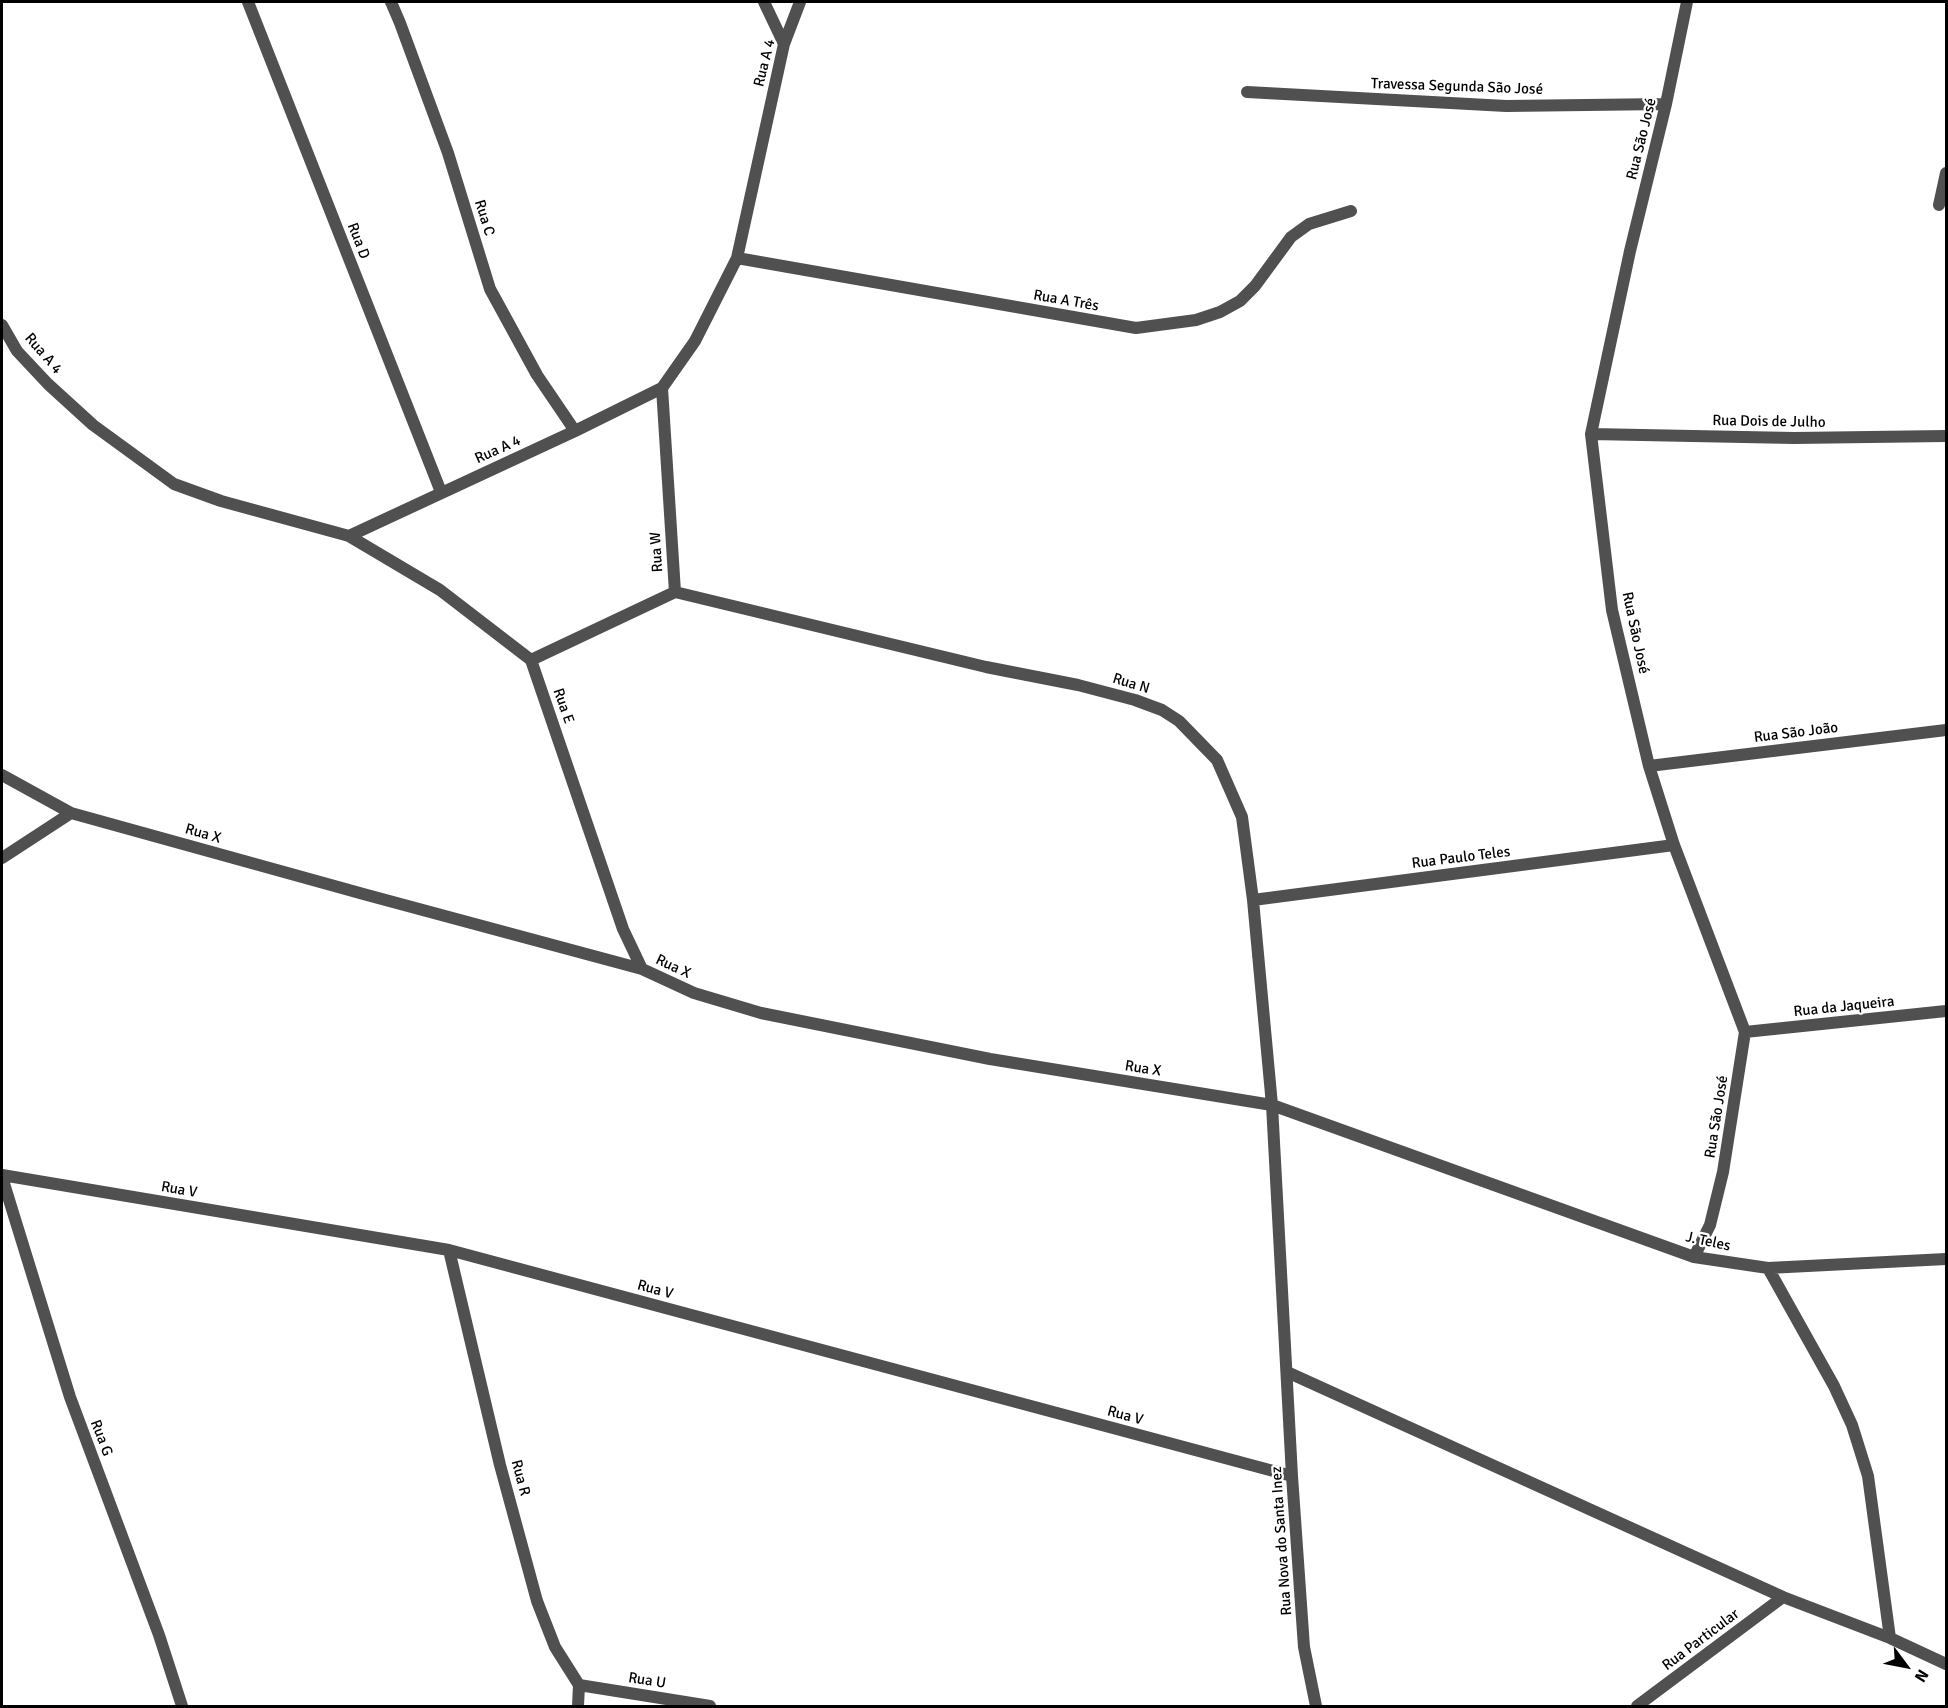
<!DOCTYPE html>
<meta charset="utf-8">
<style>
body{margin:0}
#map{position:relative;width:1948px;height:1708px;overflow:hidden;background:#fff;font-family:Signika,sans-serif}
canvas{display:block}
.frame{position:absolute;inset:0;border:3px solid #000;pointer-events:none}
.north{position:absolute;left:1876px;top:1636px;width:60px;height:60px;-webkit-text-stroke:4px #fff;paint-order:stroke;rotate:122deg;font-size:16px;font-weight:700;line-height:24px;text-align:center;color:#000}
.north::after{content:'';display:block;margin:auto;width:21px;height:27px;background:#000;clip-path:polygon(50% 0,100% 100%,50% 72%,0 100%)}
</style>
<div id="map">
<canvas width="1948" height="1708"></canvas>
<div class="frame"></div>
<div class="north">N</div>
</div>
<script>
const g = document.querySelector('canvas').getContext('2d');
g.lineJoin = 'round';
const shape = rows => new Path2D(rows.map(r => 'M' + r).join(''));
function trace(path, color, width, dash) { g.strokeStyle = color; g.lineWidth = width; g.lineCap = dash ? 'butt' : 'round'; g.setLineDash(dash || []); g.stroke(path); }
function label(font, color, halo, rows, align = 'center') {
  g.font = font + ' Signika,sans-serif'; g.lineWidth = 4.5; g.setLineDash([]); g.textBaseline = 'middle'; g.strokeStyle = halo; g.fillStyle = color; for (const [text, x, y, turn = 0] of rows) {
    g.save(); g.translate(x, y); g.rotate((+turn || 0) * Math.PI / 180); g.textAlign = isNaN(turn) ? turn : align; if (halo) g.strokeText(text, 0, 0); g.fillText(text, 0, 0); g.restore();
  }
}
const minor = shape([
 [248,2,441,492],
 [391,2,400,23,448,153,490,289,537,375,575,431],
 [764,2,784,44],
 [1687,2,1666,104,1630,251,1591,434,1612,610,1649,766,1674,845,1745,1032,1723,1172,1710,1225,1694,1257],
 [1247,92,1506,106,1666,104],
 [1939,205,1946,173],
 [737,258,1136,328,1196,320,1220,312,1240,301,1255,286,1291,237,1309,224,1351,211],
 [2,325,17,351,48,384,93,425,174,484,221,501,349,536,575,431,662,388,695,341,737,258,784,44,800,2],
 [662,388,675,592],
 [1591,434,1794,438,1946,436],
 [349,536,440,590,531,660,623,929,642,969],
 [675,592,986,667,1078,685,1135,700,1162,710,1179,721,1217,760,1242,817,1253,900,1272,1105,1292,1476,1304,1647,1316,1706],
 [531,660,675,592],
 [1649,766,1946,730],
 [2,775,71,813,367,895,642,969,694,993,761,1013,990,1059,1272,1105,1694,1257,1768,1268,1834,1386,1852,1425,1868,1476,1890,1638],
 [2,858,71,813],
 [1253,900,1674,845],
 [1745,1032,1946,1011],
 [2,1175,449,1250,1292,1476],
 [2,1177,70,1397,159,1635,182,1706],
 [449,1250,500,1465,537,1601,555,1647,579,1685,578,1706],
 [1768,1268,1946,1259],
 [1287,1372,1783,1597,1890,1638,1946,1664],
 [579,1685,710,1706],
 [1637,1706,1783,1597]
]);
const streetNames = [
 ["Rua A 4",765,63,-76],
 ["Travessa Segunda São José",1457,87,2],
 ["Rua São José",1642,139,-76],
 ["Rua C",484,218,73],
 ["Rua D",358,241,69],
 ["Rua A Três",1066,301,10],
 ["Rua A 4",43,354,49],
 ["Rua Dois de Julho",1769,422,1],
 ["Rua A 4",498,450,-24],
 ["Rua W",657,552,-94],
 ["Rua São José",1635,633,78],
 ["Rua N",1131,684,17],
 ["Rua E",563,706,71],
 ["Rua São João",1796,733,-7],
 ["Rua X",203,834,16],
 ["Rua Paulo Teles",1461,858,-7],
 ["Rua X",673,967,25],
 ["Rua da Jaqueira",1844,1007,-6],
 ["Rua X",1143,1069,9],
 ["Rua São José",1717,1117,-81],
 ["Rua V",179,1190,10],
 ["J. Teles",1708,1242,12],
 ["Rua V",655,1290,15],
 ["Rua V",1125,1416,15],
 ["Rua G",101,1438,69],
 ["Rua R",520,1478,75],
 ["Rua Nova do Santa Inez",1282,1541,-94],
 ["Rua Particular",1701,1640,-37],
 ["Rua U",647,1681,9]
];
trace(minor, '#505050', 12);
label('15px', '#000', '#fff', streetNames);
</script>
